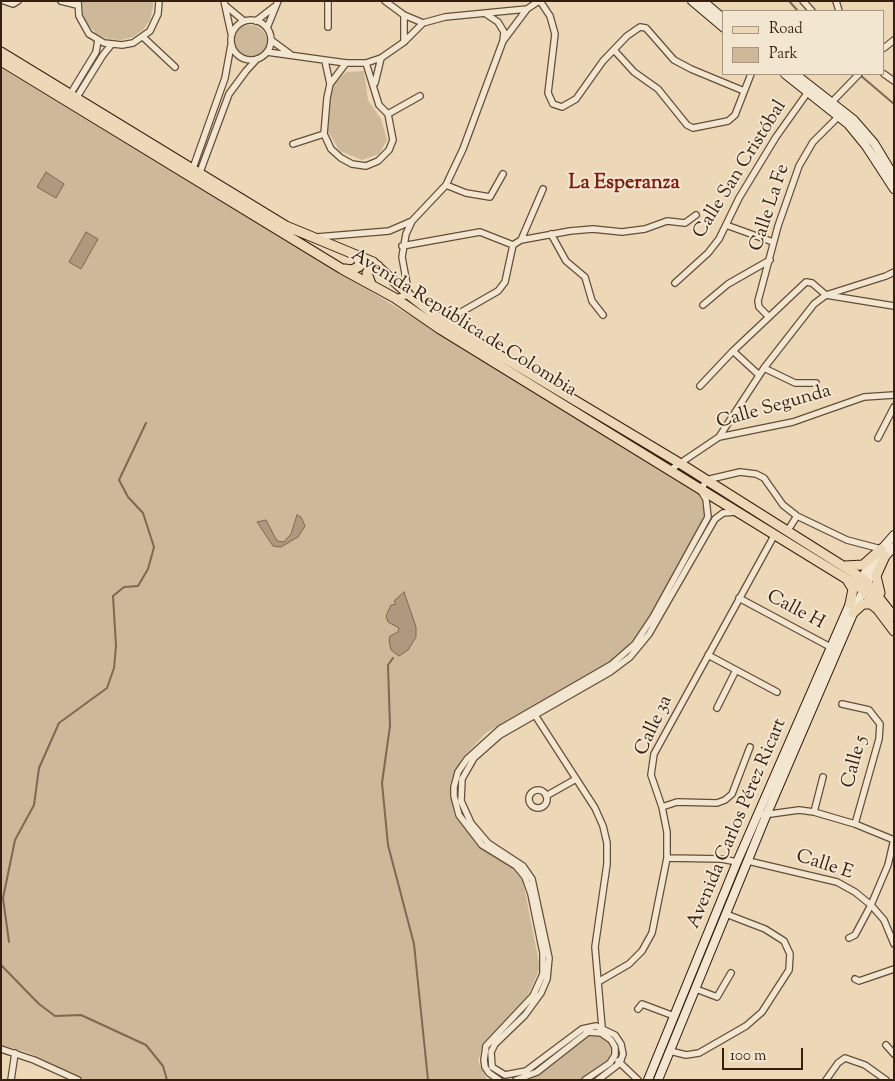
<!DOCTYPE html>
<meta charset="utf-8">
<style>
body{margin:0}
#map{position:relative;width:895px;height:1081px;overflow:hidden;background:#ecd8b7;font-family:"Sorts Mill Goudy",serif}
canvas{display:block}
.frame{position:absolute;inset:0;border:2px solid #371f0f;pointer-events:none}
.legend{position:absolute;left:722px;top:10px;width:162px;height:65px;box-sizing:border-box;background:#f3e6d0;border:1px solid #a89683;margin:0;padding:6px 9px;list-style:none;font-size:15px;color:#371f0f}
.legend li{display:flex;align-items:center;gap:10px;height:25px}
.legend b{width:25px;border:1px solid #a89683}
.scale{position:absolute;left:722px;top:1048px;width:81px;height:22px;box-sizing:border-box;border:2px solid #371f0f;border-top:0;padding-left:6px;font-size:15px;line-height:18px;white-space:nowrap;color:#371f0f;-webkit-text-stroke:4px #f3e6d0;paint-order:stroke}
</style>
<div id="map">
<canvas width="895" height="1081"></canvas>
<div class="frame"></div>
<ul class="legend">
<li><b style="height:6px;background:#ecd8b7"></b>Road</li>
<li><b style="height:14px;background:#cdb99a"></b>Park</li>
</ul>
<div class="scale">100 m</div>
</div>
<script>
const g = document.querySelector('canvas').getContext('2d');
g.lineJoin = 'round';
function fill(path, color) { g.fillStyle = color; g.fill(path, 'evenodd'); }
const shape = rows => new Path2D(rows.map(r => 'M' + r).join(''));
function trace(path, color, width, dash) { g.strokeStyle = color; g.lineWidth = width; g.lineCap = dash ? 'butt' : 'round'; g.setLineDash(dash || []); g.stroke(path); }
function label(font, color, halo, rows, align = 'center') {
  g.font = font + ' "Sorts Mill Goudy",serif'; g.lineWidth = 4; g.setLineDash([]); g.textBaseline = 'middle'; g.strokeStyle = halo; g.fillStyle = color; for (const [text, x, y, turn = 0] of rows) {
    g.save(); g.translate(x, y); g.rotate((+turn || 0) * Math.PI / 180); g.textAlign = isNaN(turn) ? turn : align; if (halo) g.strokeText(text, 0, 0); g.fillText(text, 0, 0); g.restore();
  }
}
const green = shape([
 [82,1,153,1,153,8,150,20,143,30,133,37,121,40,108,39,97,34,88,25,83,14],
 '233 42a17 17 0 1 1 34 0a17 17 0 1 1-34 0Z',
 [1,66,698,491,704,501,706,517,676,574,638,635,609,664,487,732,462,758,450,784,454,814,476,844,513,869,523,881,540,968,525,1002,484,1042,478,1061,487,1080,86,1080,29,1053,1,1045],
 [364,71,368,100,381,119,387,140,379,154,362,160,340,151,328,132,330,97,335,83,346,72],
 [589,1035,599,1036,608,1042,611,1049,610,1058,579,1080,530,1080]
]);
const water = shape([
 [46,172,64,184,56,198,37,187,46,172],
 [86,232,98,239,81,269,69,262,86,232],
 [297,515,301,517,305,526,298,537,281,547,273,546,257,522,266,520,277,541,284,542,291,534,297,515],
 [404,592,416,627,416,637,408,650,399,656,391,650,389,640,390,636,398,632,399,628,388,622,386,616,391,605,396,604,394,601,404,592]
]);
const stream = shape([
 [789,1,798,11],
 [860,75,894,104],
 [393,658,388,665,390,726,382,783,388,845,414,944,428,1080],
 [9,942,3,898,15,840,34,805,39,768,59,723,107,688,114,668,116,646,113,596,124,587,138,586,148,569,154,547,143,513,128,497,119,480,146,423],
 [1,965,39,1004,55,1016,81,1015,146,1045,163,1066,167,1080]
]);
const minor = shape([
 [4,1,13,4,18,1],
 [61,1,77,5],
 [78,1,79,16,89,34,104,43,122,45,133,43,150,31,158,14,159,1],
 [224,1,231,33],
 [328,1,328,27],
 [385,1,404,15,423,23],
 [540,1,550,16,555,34,548,93,553,104,562,107,576,99,603,61,627,36,640,27,646,28,674,60,691,69,744,91],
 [803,1,812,11],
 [836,1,839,11],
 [226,6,244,21],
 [486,14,498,22,504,32,503,41],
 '231 40a20 20 0 1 1 40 0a20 20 0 1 1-40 0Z',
 [256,21,274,7],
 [267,28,278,1],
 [143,37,175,67],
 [271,40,290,54],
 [404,42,404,15],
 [884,48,894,40],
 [614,50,634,72,658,89,687,125,693,128,728,121,735,115,751,74],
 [267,52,346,63,366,63,381,58,404,42,423,23,445,17,527,9],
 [325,61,330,84],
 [346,63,330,84,327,98,324,134,331,149,341,158,352,164,366,166,378,161,389,150,393,140,388,114,379,105,366,63],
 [884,74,894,81],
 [375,83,381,58],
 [71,93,96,52,98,40],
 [77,97,103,55,111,45],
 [829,105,859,74],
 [388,114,420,96],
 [293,144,324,134],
 [193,168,225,78,231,45],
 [200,172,229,94,246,71,257,59],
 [446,185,466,193,490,197,503,174],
 [726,225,773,242],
 [551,234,566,261,585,277,592,301,603,315],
 [317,237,389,231,412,221],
 [521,240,543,189],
 [513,245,521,240,570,231,593,229,622,232,645,229,667,221,685,223,696,215],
 [402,246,480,232,513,245],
 [675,283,708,253,719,239,739,198,776,137,808,92],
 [395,298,409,295,402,257,406,234,412,221,446,185,463,149,503,41,527,9,539,1],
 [703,305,728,284,770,260],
 [769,317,759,307,758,301,778,226,799,166,813,142,839,116],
 [444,322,498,291,505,282,513,245],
 [733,351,759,375],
 [764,368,795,383,816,383],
 [700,386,733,351,806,282,812,283,826,295,894,306],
 [719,437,764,368,814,304,826,295,886,276,894,272],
 [878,438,894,407],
 [670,470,719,437,793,422,864,397,894,395],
 [788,530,797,516],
 [739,598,834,649],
 [708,655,777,692],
 [842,704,869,710,880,724,879,739,855,824],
 [717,708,736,670],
 [533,712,595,808,603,826,607,843,607,864,595,947,602,1027],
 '529 799a9 9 0 1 1 18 0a9 9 0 1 1-18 0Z',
 [546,796,576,779],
 [662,807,677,802,717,803,725,800,732,794,750,747],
 [814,812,823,777],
 [763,815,799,810,814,812,855,824,894,840],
 [667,858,722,859,737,862],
 [748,861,837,882,855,892,871,905,884,920,894,944],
 [849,938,855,935,871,905,888,865,894,839],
 [855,979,859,981,894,969],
 [598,982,629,964,642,951,652,933,667,858,667,832,662,807,651,775,654,754,775,534],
 [696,989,717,997,731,973],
 [638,1009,642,1004,674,1016],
 [886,1045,894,1054],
 [1,1049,34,1060,78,1080],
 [670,1051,686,1055,699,1053,746,1026,762,1012,789,970,790,954,784,941,765,929,726,914],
 [618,1061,638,1080],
 [11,1080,15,1053],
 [499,1080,489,1073,485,1067,484,1060,486,1046,533,996,543,974,543,953,531,894,525,877,516,866,482,845,459,815,454,796,454,787,458,772,467,759,500,729,611,665,635,644,653,617,708,517,706,499,701,491,706,480,740,472,756,474,764,478,783,505,797,516,847,540,881,549],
 [516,1080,537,1072,588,1032,601,1033,611,1040,615,1047,615,1055,610,1063,585,1080],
 [598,1080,620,1063,623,1054,621,1044,615,1035,596,1026,582,1029,526,1071,505,1075,492,1067,491,1052,495,1044,525,1015,541,993,547,979,549,958,532,879,523,866,488,843,471,823,461,801,462,779,474,758,500,735,610,672,630,657,649,634,715,519,723,513,736,512],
 [826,1080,838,1063,845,1058,865,1065,886,1080]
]);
const secondary = shape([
 [692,1,724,28],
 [703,1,724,19],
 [785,74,848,124,866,146,894,189],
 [795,74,854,120,874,143,894,176],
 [860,582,872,560,894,535],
 [648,1080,737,862,852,599],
 [658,1080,766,816,865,586,878,564,894,547]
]);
const primary = shape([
 [1,52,286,226,373,262,409,295,444,322,681,464,865,580,894,617],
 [1,61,342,269,395,298,440,329,858,586,863,590,894,631],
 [345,269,352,270,360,266,358,256],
 [371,284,367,273,372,267,378,266],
 [845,566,863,565,881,549],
 [848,581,853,589,850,604],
 [880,593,876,576,885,556],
 [853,613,863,604,871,604,876,608]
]);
const streetNames = [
 ["Calle San Cristóbal",741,170,-58],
 ["Calle La Fe",771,208,-72],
 ["Avenida República de Colombia",463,324,32],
 ["Calle Segunda",774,408,-16],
 ["Calle H",795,611,28],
 ["Calle 3a",655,726,-65],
 ["Calle 5",856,762,-75],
 ["Avenida Carlos Pérez Ricart",738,824,-67],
 ["Calle E",824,866,18]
];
const neighbourhoodNames = [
 ["La Esperanza",624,185]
];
fill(green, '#cdb99a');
fill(water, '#ae997e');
trace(water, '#7e6852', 1);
trace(stream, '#7e6852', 2);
trace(minor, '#644d39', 8);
trace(secondary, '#371f0f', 10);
trace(primary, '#371f0f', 11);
trace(minor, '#f3e6d0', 5.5);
trace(secondary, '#f3e6d0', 8);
trace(primary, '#ecd8b7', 9);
label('19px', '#371f0f', '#f3e6d0', streetNames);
label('bold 20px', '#7a1f14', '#f3e6d0', neighbourhoodNames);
</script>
